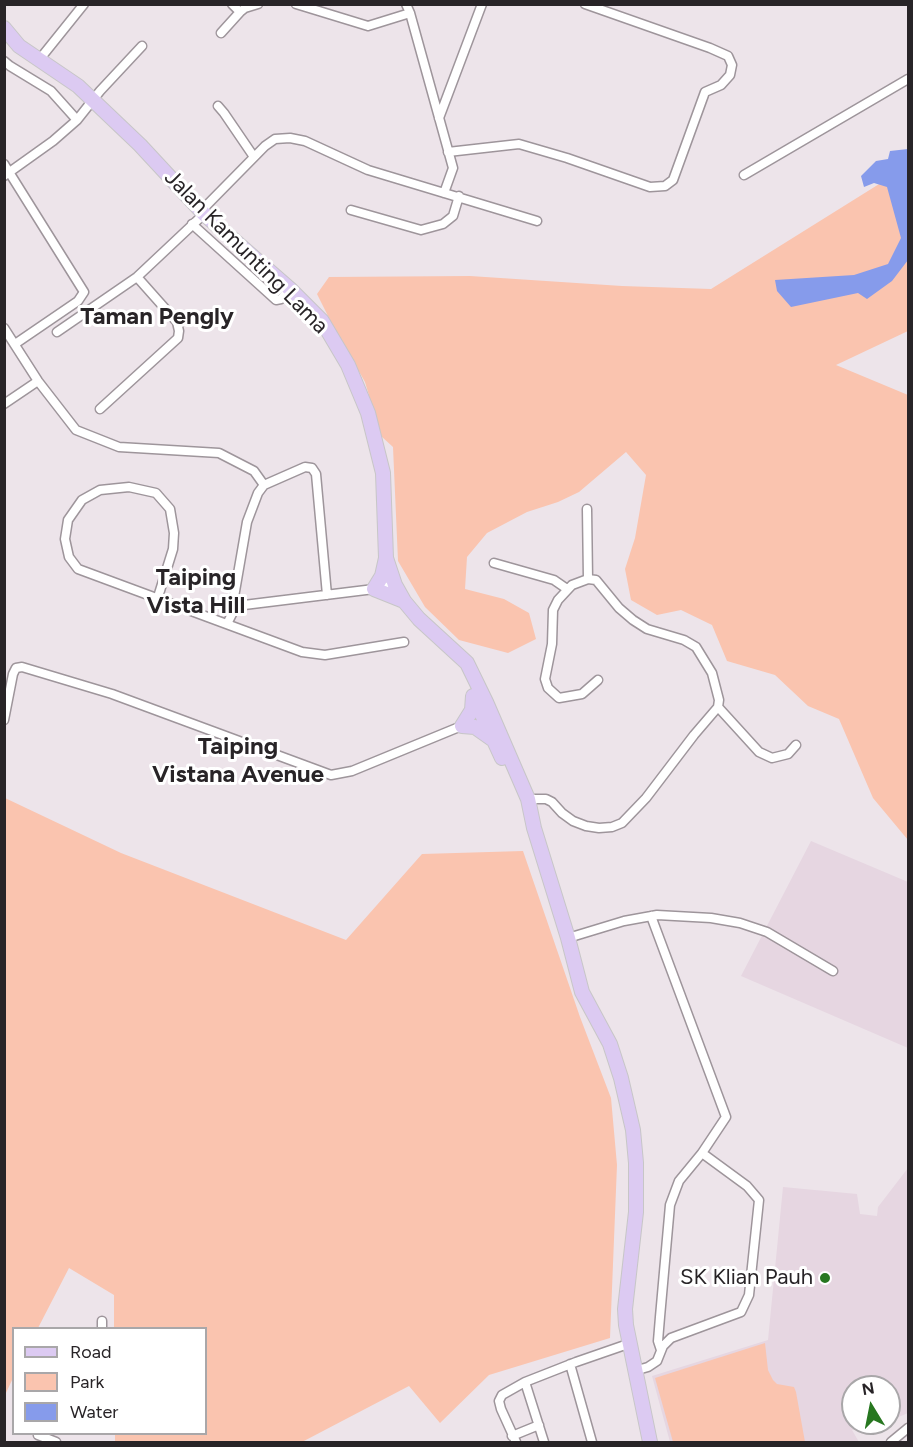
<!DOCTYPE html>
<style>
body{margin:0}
#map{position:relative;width:913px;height:1447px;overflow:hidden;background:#ede4ea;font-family:Figtree,sans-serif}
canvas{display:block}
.frame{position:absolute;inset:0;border:6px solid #282427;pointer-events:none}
.legend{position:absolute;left:12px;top:1327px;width:195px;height:108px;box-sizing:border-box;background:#fff;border:2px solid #a9a7a9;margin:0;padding:8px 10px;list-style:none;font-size:18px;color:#282427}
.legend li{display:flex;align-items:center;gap:12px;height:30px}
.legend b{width:30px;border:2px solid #a9a7a9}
.north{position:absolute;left:841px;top:1375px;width:60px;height:60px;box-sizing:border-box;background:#fff;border:2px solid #a9a7a9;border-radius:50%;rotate:350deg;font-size:16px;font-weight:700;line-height:24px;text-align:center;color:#282427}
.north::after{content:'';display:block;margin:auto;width:21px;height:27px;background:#277720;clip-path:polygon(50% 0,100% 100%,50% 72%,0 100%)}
</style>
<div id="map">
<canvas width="913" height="1447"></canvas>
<div class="frame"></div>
<ul class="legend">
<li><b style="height:8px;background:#dccaf2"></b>Road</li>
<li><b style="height:16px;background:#fac4af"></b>Park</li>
<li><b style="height:16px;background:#869beb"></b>Water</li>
</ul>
<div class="north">N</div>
</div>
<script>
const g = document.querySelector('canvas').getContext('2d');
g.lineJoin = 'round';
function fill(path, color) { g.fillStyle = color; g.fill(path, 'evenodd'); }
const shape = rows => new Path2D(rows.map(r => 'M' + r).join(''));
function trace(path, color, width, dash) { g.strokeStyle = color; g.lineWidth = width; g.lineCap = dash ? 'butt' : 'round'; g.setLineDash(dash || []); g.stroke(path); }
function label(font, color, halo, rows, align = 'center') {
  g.font = font + ' Figtree,sans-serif'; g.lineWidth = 6; g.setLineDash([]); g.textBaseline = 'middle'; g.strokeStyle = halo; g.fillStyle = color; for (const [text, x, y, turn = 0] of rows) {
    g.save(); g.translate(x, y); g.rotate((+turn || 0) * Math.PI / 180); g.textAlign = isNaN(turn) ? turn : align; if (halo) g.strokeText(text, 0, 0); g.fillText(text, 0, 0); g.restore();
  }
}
const built = shape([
 [811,841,908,882,908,1048,741,976],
 [908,1168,908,1413,889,1421,889,1387,853,1387,853,1423,880,1423,852,1430,859,1442,670,1442,652,1376,768,1340,783,1187,857,1194,860,1214,877,1216,878,1207]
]);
const green = shape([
 [908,166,908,331,836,365,908,395,908,840,873,798,839,719,808,706,775,675,727,661,712,625,681,610,657,615,631,600,625,569,635,538,646,475,626,452,579,492,558,502,527,512,487,533,467,557,465,589,504,599,529,613,536,639,508,653,459,640,425,607,398,561,393,447,381,436,365,382,333,326,317,294,329,277,470,276,622,286,711,289],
 [5,798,121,853,346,940,422,854,523,851,580,1017,611,1098,617,1165,610,1338,489,1375,440,1423,409,1386,302,1442,115,1442,115,1434,206,1434,206,1328,114,1328,114,1295,69,1268,38,1328,14,1328,13,1378,5,1395],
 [765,1343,768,1370,773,1380,777,1384,794,1387,796,1392,805,1442,673,1442,655,1378]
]);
const water = shape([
 [908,149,908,260,892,281,867,299,858,293,791,307,777,291,775,280,854,275,888,264,901,238,887,187,874,183,864,187,861,176,876,161,888,159,890,151]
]);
const street = shape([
 [232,4,240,12],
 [296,4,368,26,410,13],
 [406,4,410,13,453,168,444,193],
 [221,33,240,12,245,8,258,4],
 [39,60,84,4],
 [4,61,10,66,51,91,77,120],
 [218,106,224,113,254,157],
 [439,118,482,4],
 [448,152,519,144,567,158,650,187,665,186,673,180,705,92,721,85,730,75,732,65,728,56,710,48,585,4],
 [4,164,84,292,78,301,15,344],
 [744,175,908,79],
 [4,176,53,141,77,120,100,91,142,46],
 [351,210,421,230,443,224,453,216,459,196],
 [201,211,265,146,275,139,290,138,305,141,368,170,537,221],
 [192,224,276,300,281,299,290,289],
 [4,328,38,381,76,430,119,447,219,453,254,471,264,485],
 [57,332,137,277,204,214],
 [4,404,38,381],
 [100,409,178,338,179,331,177,322,137,277],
 [587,509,588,579],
 [494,563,554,580,567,589],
 [158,597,173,549,174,533,170,509,156,493,129,487,100,490,82,500,68,520,65,539,69,557,78,569,302,652,325,655,404,642],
 [236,606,374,589,395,585],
 [227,624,236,606,234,597,247,522,258,493,264,485,305,467,312,468,316,474,327,595],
 [718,707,759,752,772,758,788,754,796,745],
 [4,720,13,674,16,668,22,667,112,694,331,775,352,771,464,725],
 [528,799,546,799,552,802,562,813,573,821,586,826,599,828,612,827,622,823,646,798,694,735,718,707,719,700,712,673,696,647,684,640,647,629,633,620,619,608,596,580,588,579,572,585,558,600,553,610,552,644,545,679,548,688,559,698,582,694,598,680],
 [568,938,624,921,657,915,711,918,740,923,767,932,833,971],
 [102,1321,102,1328],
 [661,1350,658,1341,660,1317,670,1205,679,1181,702,1153],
 [570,1364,592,1442],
 [634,1371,648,1367,657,1361,663,1346,671,1338,741,1312,749,1295,759,1200,747,1186,702,1153,726,1117,651,916],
 [525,1382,544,1442],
 [38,1435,56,1442],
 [512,1436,539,1425],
 [516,1442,501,1409,499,1401,502,1395,525,1382,576,1362,628,1344],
 [891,1442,908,1428]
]);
const primary = shape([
 [4,28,19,46,78,86,140,145,204,214,290,289,322,321,348,365,368,413,383,473,386,558,395,585,404,601,419,619,467,663,486,702,528,799,534,828,568,938,582,992,610,1044,621,1078,633,1130,636,1163,636,1212,625,1309,626,1325,650,1442],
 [386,558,382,576,374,589,404,601],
 [480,710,502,758],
 [462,726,475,727,492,739],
 [462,726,472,710,473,696]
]);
const markers = [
 [825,1278,6,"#277720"]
];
const streetNames = [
 ["Jalan Kamunting Lama",246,252,45]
];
const poiNames = [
 ["SK Klian Pauh",813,1278]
];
const neighbourhoodNames = [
 ["Taman Pengly",157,317],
 ["Taiping",196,578],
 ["Vista Hill",196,606],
 ["Taiping",238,747],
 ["Vistana Avenue",238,775]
];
fill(built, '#e6d6e1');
fill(green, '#fac4af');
fill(water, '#869beb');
trace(street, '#9e959b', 11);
trace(primary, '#c7c6c7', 16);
trace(street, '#fff', 8);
trace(primary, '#dccaf2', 14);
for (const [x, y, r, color] of markers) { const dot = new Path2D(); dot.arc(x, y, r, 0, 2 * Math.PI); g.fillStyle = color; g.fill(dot); trace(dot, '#fff', 2); }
label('22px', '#282427', '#fff', streetNames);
label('22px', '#282427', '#fff', poiNames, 'right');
label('bold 24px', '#282427', '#fff', neighbourhoodNames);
</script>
